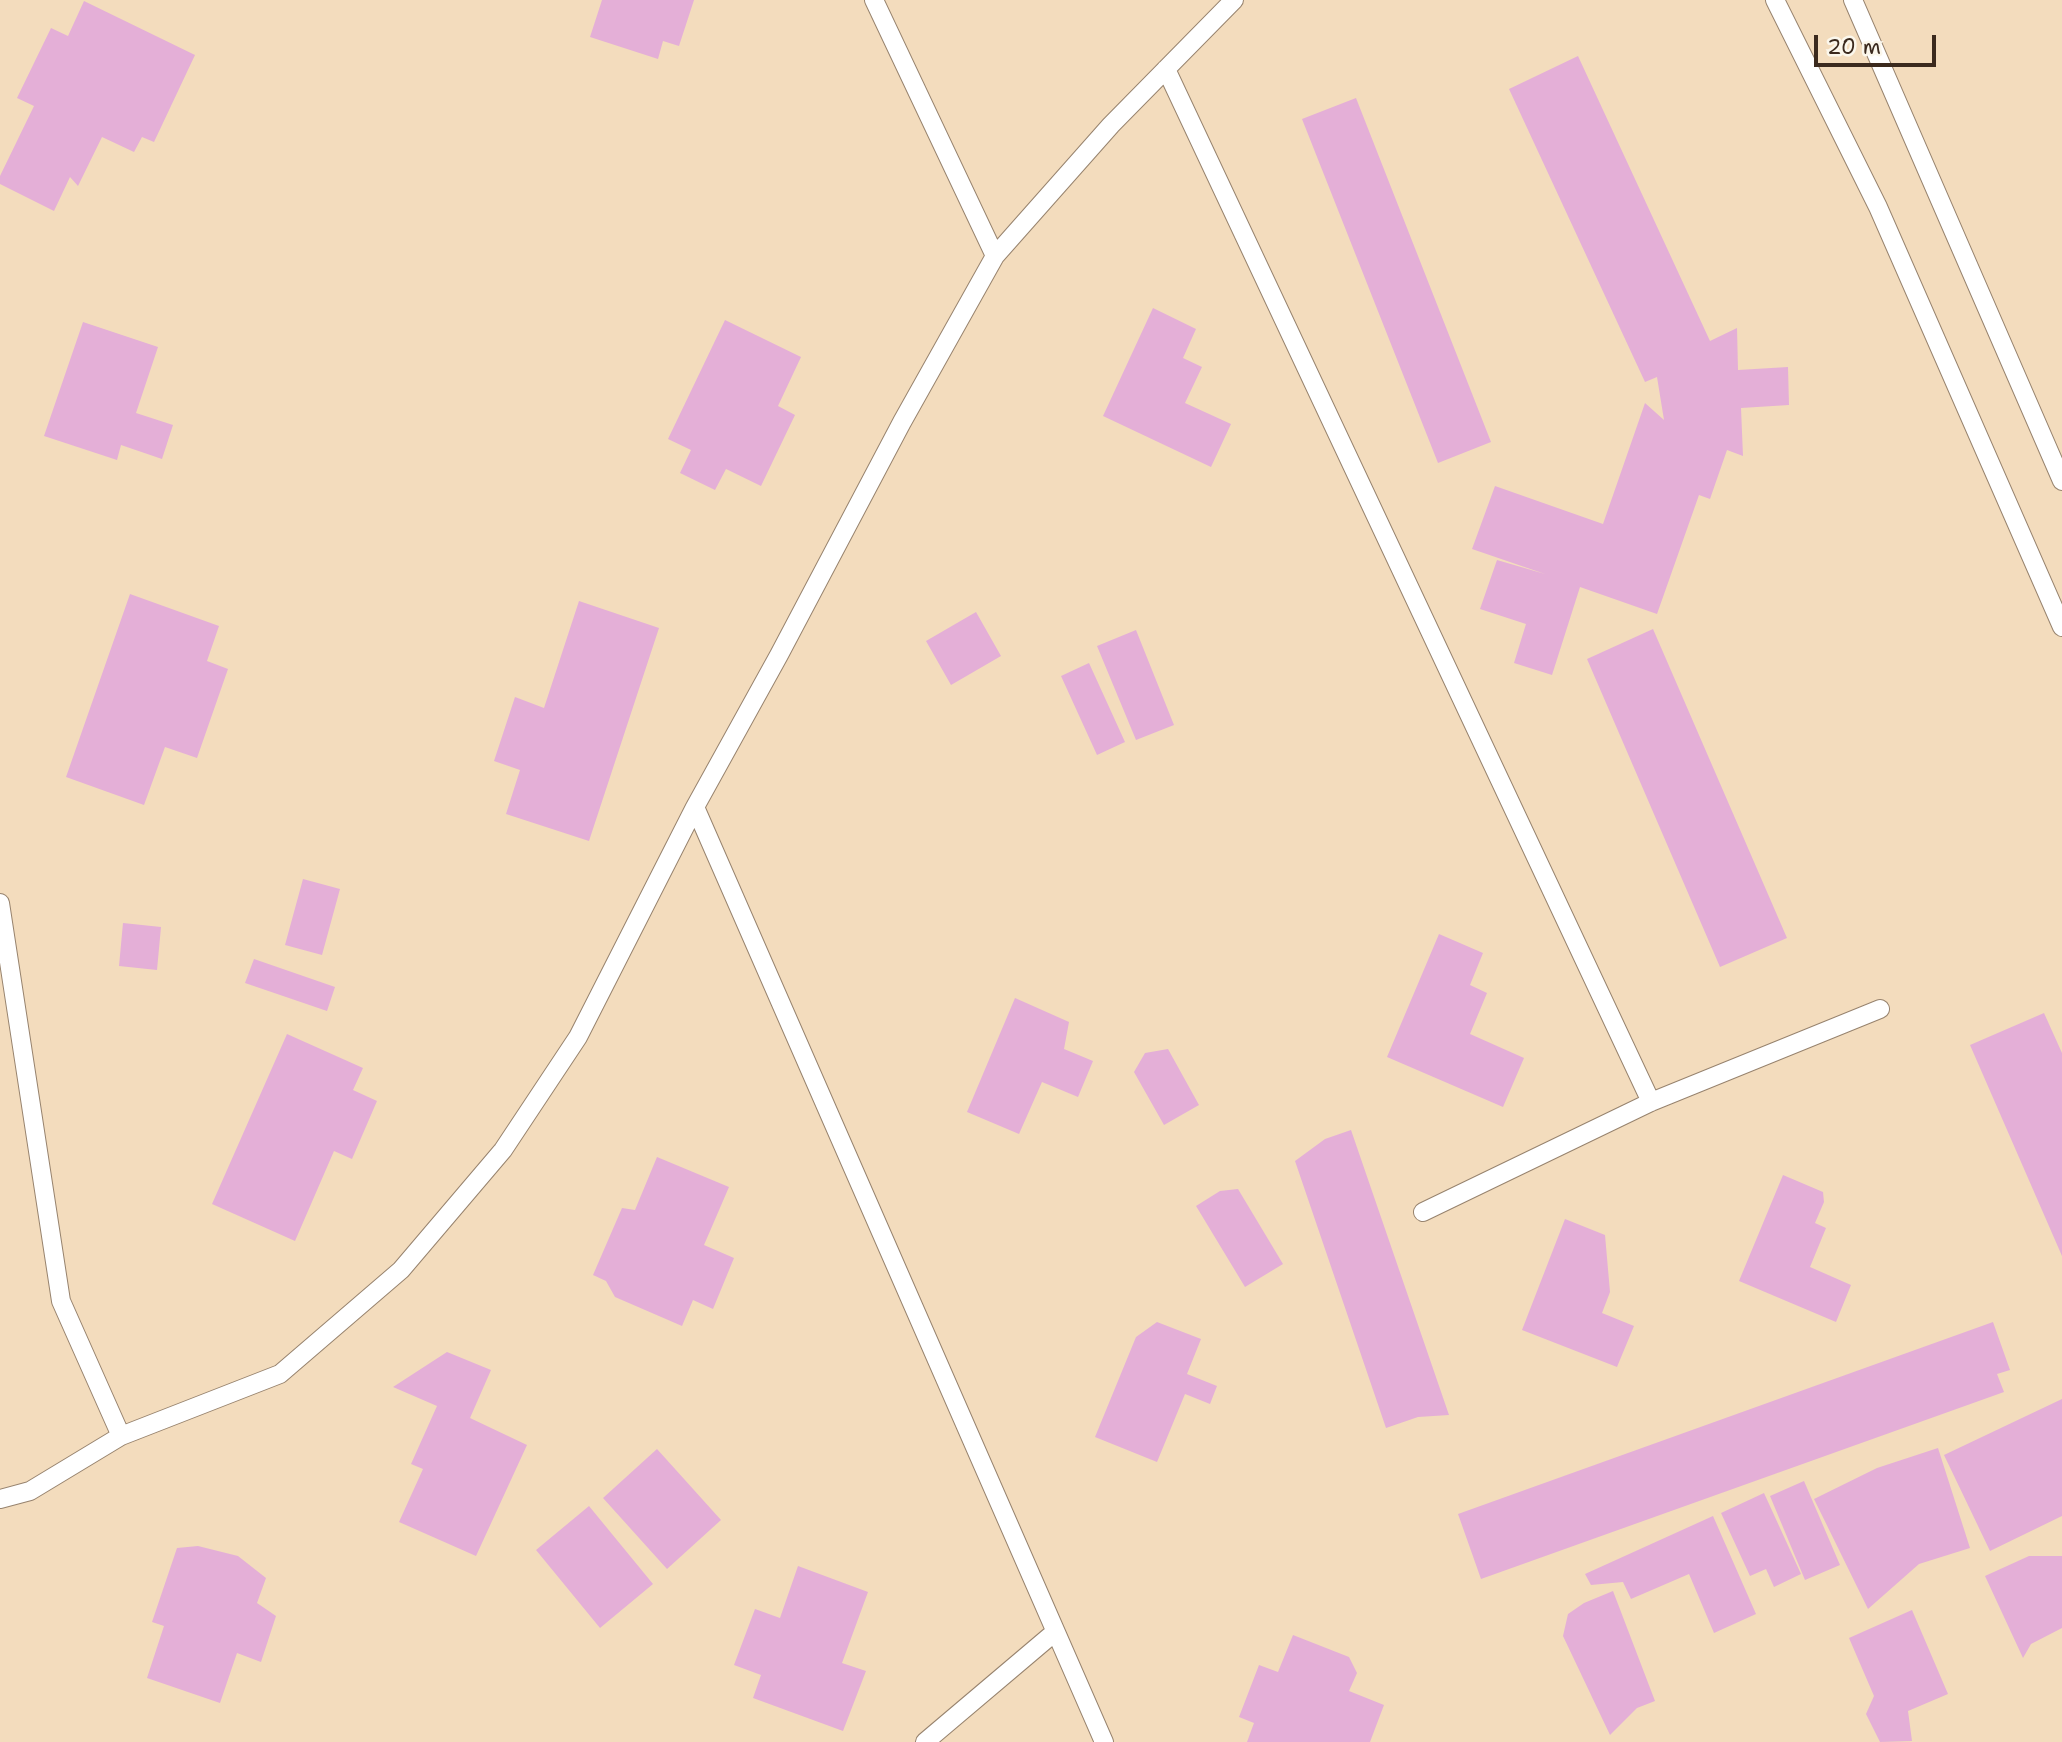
<!DOCTYPE html>
<style>
body{margin:0}
#map{position:relative;width:2062px;height:1742px;overflow:hidden;background:#f3dcbd;font-family:"Shantell Sans",sans-serif}
canvas{display:block}
.scale{position:absolute;left:1814px;top:35px;width:122px;height:32px;box-sizing:border-box;border:4px solid #3b2a1e;border-top:0;padding-left:9px;font-size:21px;line-height:24px;white-space:nowrap;color:#3b2a1e;-webkit-text-stroke:5px #fbf7ec;paint-order:stroke}
</style>
<div id="map">
<canvas width="2062" height="1742"></canvas>
<div class="scale">20 m</div>
</div>
<script>
const g = document.querySelector('canvas').getContext('2d');
g.lineJoin = 'round';
function fill(path, color) { g.fillStyle = color; g.fill(path, 'evenodd'); }
const shape = rows => new Path2D(rows.map(r => 'M' + r).join(''));
function trace(path, color, width, dash) { g.strokeStyle = color; g.lineWidth = width; g.lineCap = dash ? 'butt' : 'round'; g.setLineDash(dash || []); g.stroke(path); }
const building = shape([
 [602,0,694,0,679,46,663,41,658,59,590,37],
 [84,1,195,55,154,142,142,137,134,152,102,137,78,186,70,177,54,211,0,184,0,176,34,106,17,98,51,28,68,36],
 [1578,56,1710,341,1737,328,1738,370,1788,367,1789,405,1741,408,1743,456,1727,450,1710,499,1699,495,1657,614,1580,587,1552,675,1514,663,1526,624,1480,609,1497,560,1545,574,1472,549,1495,486,1603,524,1645,403,1664,420,1657,377,1645,382,1509,89],
 [1356,98,1491,442,1438,463,1302,119],
 [1153,308,1196,329,1183,358,1202,367,1185,403,1231,424,1211,467,1103,416],
 [725,320,801,357,778,406,795,415,761,486,726,469,715,490,680,473,691,450,668,439],
 [83,322,158,347,136,413,173,425,162,459,121,445,117,460,44,436],
 [130,594,219,626,207,661,228,669,197,758,165,747,144,805,66,777],
 [579,601,659,628,589,841,506,814,520,770,494,761,515,697,544,708],
 [976,612,1001,656,951,685,926,641],
 [1653,629,1787,938,1720,967,1587,659],
 [1136,630,1174,725,1136,740,1097,646],
 [1089,663,1125,742,1097,755,1061,676],
 [303,879,340,889,322,955,285,945],
 [123,923,161,927,157,970,119,966],
 [1439,934,1483,953,1470,985,1487,993,1470,1034,1524,1058,1503,1107,1387,1057],
 [254,959,335,987,327,1011,245,983],
 [1015,998,1069,1022,1064,1049,1093,1061,1078,1097,1042,1082,1019,1134,967,1112],
 [2044,1013,2062,1053,2062,1256,1970,1045],
 [287,1034,363,1068,353,1090,377,1101,352,1159,334,1151,295,1241,212,1204],
 [1168,1049,1199,1105,1164,1125,1134,1072,1145,1053],
 [1351,1130,1449,1415,1418,1417,1386,1428,1295,1161,1325,1139],
 [657,1157,729,1187,704,1245,734,1258,713,1309,693,1300,682,1326,615,1297,606,1281,593,1275,622,1208,635,1210],
 [1783,1175,1823,1192,1824,1202,1815,1223,1826,1228,1810,1267,1851,1285,1836,1322,1739,1281],
 [1238,1189,1283,1264,1245,1287,1196,1206,1220,1191],
 [1565,1219,1605,1235,1610,1292,1602,1313,1634,1326,1617,1367,1522,1330],
 [1157,1322,1201,1339,1187,1374,1217,1386,1210,1404,1185,1394,1157,1462,1095,1437,1136,1337],
 [1993,1322,2010,1370,1997,1374,2004,1392,1481,1579,1458,1514],
 [447,1352,491,1370,470,1418,527,1445,476,1556,399,1522,423,1469,411,1464,437,1406,393,1387],
 [2062,1399,2062,1516,1990,1551,1944,1455],
 [1938,1448,1970,1548,1919,1564,1868,1609,1814,1499,1877,1468],
 [657,1449,721,1520,667,1569,603,1498],
 [1804,1481,1840,1565,1805,1580,1770,1496],
 [1764,1493,1801,1574,1774,1587,1766,1569,1750,1576,1721,1513],
 [589,1506,653,1584,600,1628,536,1550],
 [1713,1516,1756,1614,1714,1633,1689,1574,1631,1599,1623,1582,1591,1585,1585,1574],
 [198,1546,238,1556,266,1578,257,1603,276,1616,261,1662,237,1653,220,1703,147,1678,164,1626,152,1622,177,1548],
 [2029,1556,2062,1556,2062,1628,2031,1644,2023,1658,1985,1576],
 [798,1566,868,1592,842,1663,866,1671,843,1731,753,1698,761,1675,734,1665,755,1609,780,1618],
 [1613,1591,1655,1701,1637,1708,1610,1735,1563,1636,1568,1614,1584,1603],
 [1912,1610,1948,1694,1908,1711,1912,1741,1880,1742,1866,1714,1874,1696,1849,1638],
 [1293,1635,1349,1657,1357,1673,1349,1691,1384,1705,1370,1742,1247,1742,1254,1723,1239,1717,1259,1665,1278,1672]
]);
const service = shape([
 [874,0,995,256],
 [1775,0,1878,207,2062,627],
 [1853,0,2062,481],
 [1166,69,1651,1102],
 [695,807,1104,1742],
 [0,903,61,1301,121,1436],
 [1423,1212,1651,1102,1880,1009],
 [0,1499,30,1491,121,1436,280,1374,401,1270,503,1150,578,1037,695,807,779,655,902,422,995,256,1111,125,1234,0],
 [925,1742,1055,1632]
]);
fill(building, '#e4afd7');
trace(service, '#97836e', 20);
trace(service, '#fff', 18);
</script>
